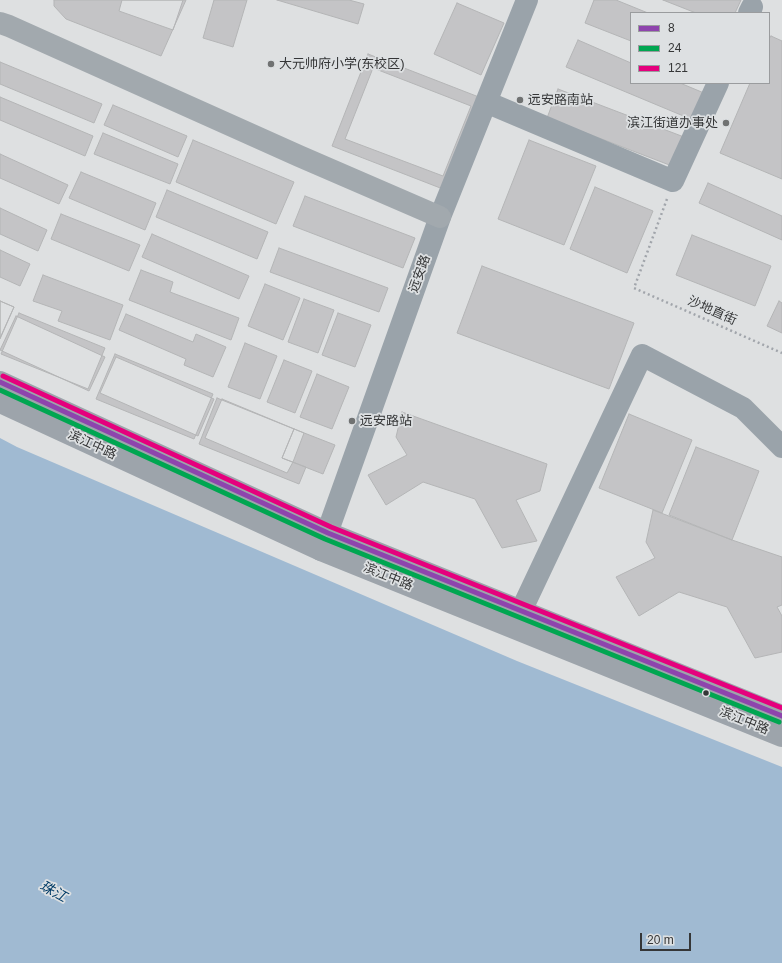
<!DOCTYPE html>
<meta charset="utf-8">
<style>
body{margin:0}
#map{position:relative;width:782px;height:963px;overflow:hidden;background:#dee0e1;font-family:Arial,sans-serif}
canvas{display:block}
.legend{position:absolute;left:630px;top:12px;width:140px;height:72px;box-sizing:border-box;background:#dde0e2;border:1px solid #9a9c9e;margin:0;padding:5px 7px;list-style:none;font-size:12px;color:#353637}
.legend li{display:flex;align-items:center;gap:8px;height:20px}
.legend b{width:20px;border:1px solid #9a9c9e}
.scale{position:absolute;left:640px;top:933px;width:51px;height:18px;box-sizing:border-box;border:2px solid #353637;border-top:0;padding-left:5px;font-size:12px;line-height:14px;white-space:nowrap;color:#353637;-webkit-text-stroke:3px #dde0e2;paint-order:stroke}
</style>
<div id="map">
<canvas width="782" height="963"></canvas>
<ul class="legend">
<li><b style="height:5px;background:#8e44ad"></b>8</li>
<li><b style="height:5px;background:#00a651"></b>24</li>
<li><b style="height:5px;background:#e5007d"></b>121</li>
</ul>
<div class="scale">20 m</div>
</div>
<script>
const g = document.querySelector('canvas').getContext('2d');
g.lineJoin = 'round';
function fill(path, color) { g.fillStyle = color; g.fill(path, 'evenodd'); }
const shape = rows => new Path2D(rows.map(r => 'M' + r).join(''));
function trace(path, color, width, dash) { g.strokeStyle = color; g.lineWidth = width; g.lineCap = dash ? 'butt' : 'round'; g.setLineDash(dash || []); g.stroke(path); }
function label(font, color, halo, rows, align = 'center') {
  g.font = font + ' Arial,"Noto Sans SC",sans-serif'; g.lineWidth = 3.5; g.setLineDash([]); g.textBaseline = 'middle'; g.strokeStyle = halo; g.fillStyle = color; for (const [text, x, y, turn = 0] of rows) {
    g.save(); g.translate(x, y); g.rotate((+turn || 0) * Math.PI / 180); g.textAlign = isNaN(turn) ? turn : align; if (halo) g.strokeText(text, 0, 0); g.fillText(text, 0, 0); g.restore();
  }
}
const water = shape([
 [0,438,17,447,517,661,782,767,782,963,0,963]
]);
const building = shape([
 [54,0,186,0,161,56,66,19,54,6,54,0],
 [122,0,183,0,173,30,119,11,122,0],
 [214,0,247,0,233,47,203,38,214,0],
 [277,0,349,0,364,4,358,24,277,0],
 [594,0,616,0,648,13,631,13,631,41,585,23,594,0],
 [663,0,741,0,735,13,696,13,663,0],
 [457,3,504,23,481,75,434,54,457,3],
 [771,36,782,41,782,179,720,153,750,83,769,83,769,39,771,36],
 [578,40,631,63,631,83,680,83,704,93,693,120,566,67,578,40],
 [368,54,484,99,448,191,332,146,368,54],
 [0,62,102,104,94,123,0,84,0,62],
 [373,68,471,106,443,176,345,139,373,68],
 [558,89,684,137,672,166,547,118,558,89],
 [0,97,93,136,85,156,0,120,0,97],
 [113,105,187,136,178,157,104,125,113,105],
 [103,133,178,164,170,184,94,154,103,133],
 [193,140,294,182,276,224,176,182,193,140],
 [529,140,596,166,564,245,498,219,529,140],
 [0,154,68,185,59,204,0,178,0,154],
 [81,172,156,203,145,230,69,198,81,172],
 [708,183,782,216,782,240,699,203,708,183],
 [595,187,653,211,627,273,570,249,595,187],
 [167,190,268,232,257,259,156,217,167,190],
 [305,196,415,238,403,268,293,226,305,196],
 [0,208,47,230,38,251,0,234,0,208],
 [61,214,140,245,129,271,51,239,61,214],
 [152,234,249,276,239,299,142,257,152,234],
 [692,235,771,266,755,306,676,275,692,235],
 [279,248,388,288,379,312,270,272,279,248],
 [0,250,30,264,20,286,0,277,0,250],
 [482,266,634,323,609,389,457,333,482,266],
 [141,270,173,282,170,292,239,318,231,340,129,300,141,270],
 [43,275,123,305,110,340,58,321,62,311,33,301,43,275],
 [265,284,300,298,283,340,248,326,265,284],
 [304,299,334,310,318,353,288,342,304,299],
 [0,301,14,307,0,338,0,301],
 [0,301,14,307,0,339,0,301],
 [779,301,782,303,782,333,767,326,779,301],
 [19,313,105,348,88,389,1,354,19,313],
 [338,313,371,325,355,367,322,355,338,313],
 [126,314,193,342,196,334,226,347,213,377,184,365,186,359,119,330,126,314],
 [16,316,105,357,89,391,0,350,16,316],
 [245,343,277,356,260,399,228,387,245,343],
 [115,354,213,394,194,439,96,399,115,354],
 [116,357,214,399,198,436,100,393,116,357],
 [284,360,312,371,295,413,267,402,284,360],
 [317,374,349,387,332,429,300,417,317,374],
 [217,398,294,429,282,458,306,467,299,484,199,444,217,398],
 [222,399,304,433,293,462,287,473,205,438,222,399],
 [402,412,547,464,540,491,516,500,537,541,502,548,475,499,423,482,386,505,368,475,407,455,396,437,402,412],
 [629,414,692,440,662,513,599,488,629,414],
 [294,429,335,445,323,474,282,458,294,429],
 [696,447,759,471,732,540,669,515,696,447],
 [653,510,732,540,782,557,782,605,777,607,782,616,782,652,755,658,727,607,679,592,639,616,616,577,655,558,646,542,653,510]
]);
const path = shape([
 [667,199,634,288,782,353]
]);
const minor = shape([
 [749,13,752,7],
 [486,102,673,181,718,83],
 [321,550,440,217,527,0],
 [521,611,642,355,743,408,782,447]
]);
const major = shape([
 [0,382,328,533,782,716],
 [0,402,321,550,782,736]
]);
const highway = shape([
 [0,23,9,26,299,156,440,217]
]);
const bus1 = shape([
 [0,382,328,533,782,716]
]);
const bus2 = shape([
 [0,390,325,539,779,722]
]);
const bus3 = shape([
 [3,376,331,527,782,708]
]);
const markers = [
 [271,64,4,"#707272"],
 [520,100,4,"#707272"],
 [726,123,4,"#707272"],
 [352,421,4,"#707272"],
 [706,693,3.5,"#353637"]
];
const poiNames = [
 ["大元帅府小学(东校区)",279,64],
 ["远安路南站",528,100],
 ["滨江街道办事处",718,123,"right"],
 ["远安路站",360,421]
];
const streetNames = [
 ["远安路",420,274,-70],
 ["沙地直街",712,311,24],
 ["滨江中路",92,445,25],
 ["滨江中路",388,577,22],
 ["滨江中路",744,721,22]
];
const waterNames = [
 ["珠江",53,892,28]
];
fill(water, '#a0bad2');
fill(building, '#c4c4c6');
trace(building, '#b4b5b6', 1);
trace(path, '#a1a5ab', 2.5, [2, 3]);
trace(minor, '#9aa3aa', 22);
trace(major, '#9da4ab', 22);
trace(highway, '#a2a9ae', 22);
trace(bus1, '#8e44ad', 5);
trace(bus2, '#00a651', 5);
trace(bus3, '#e5007d', 5);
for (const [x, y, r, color] of markers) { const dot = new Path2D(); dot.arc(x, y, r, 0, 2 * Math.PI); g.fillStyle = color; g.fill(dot); trace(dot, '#dde0e2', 1.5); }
label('13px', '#353637', '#dde0e2', poiNames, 'left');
label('13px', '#353637', '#dde0e2', streetNames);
label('italic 14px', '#003b66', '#dde0e2', waterNames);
</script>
